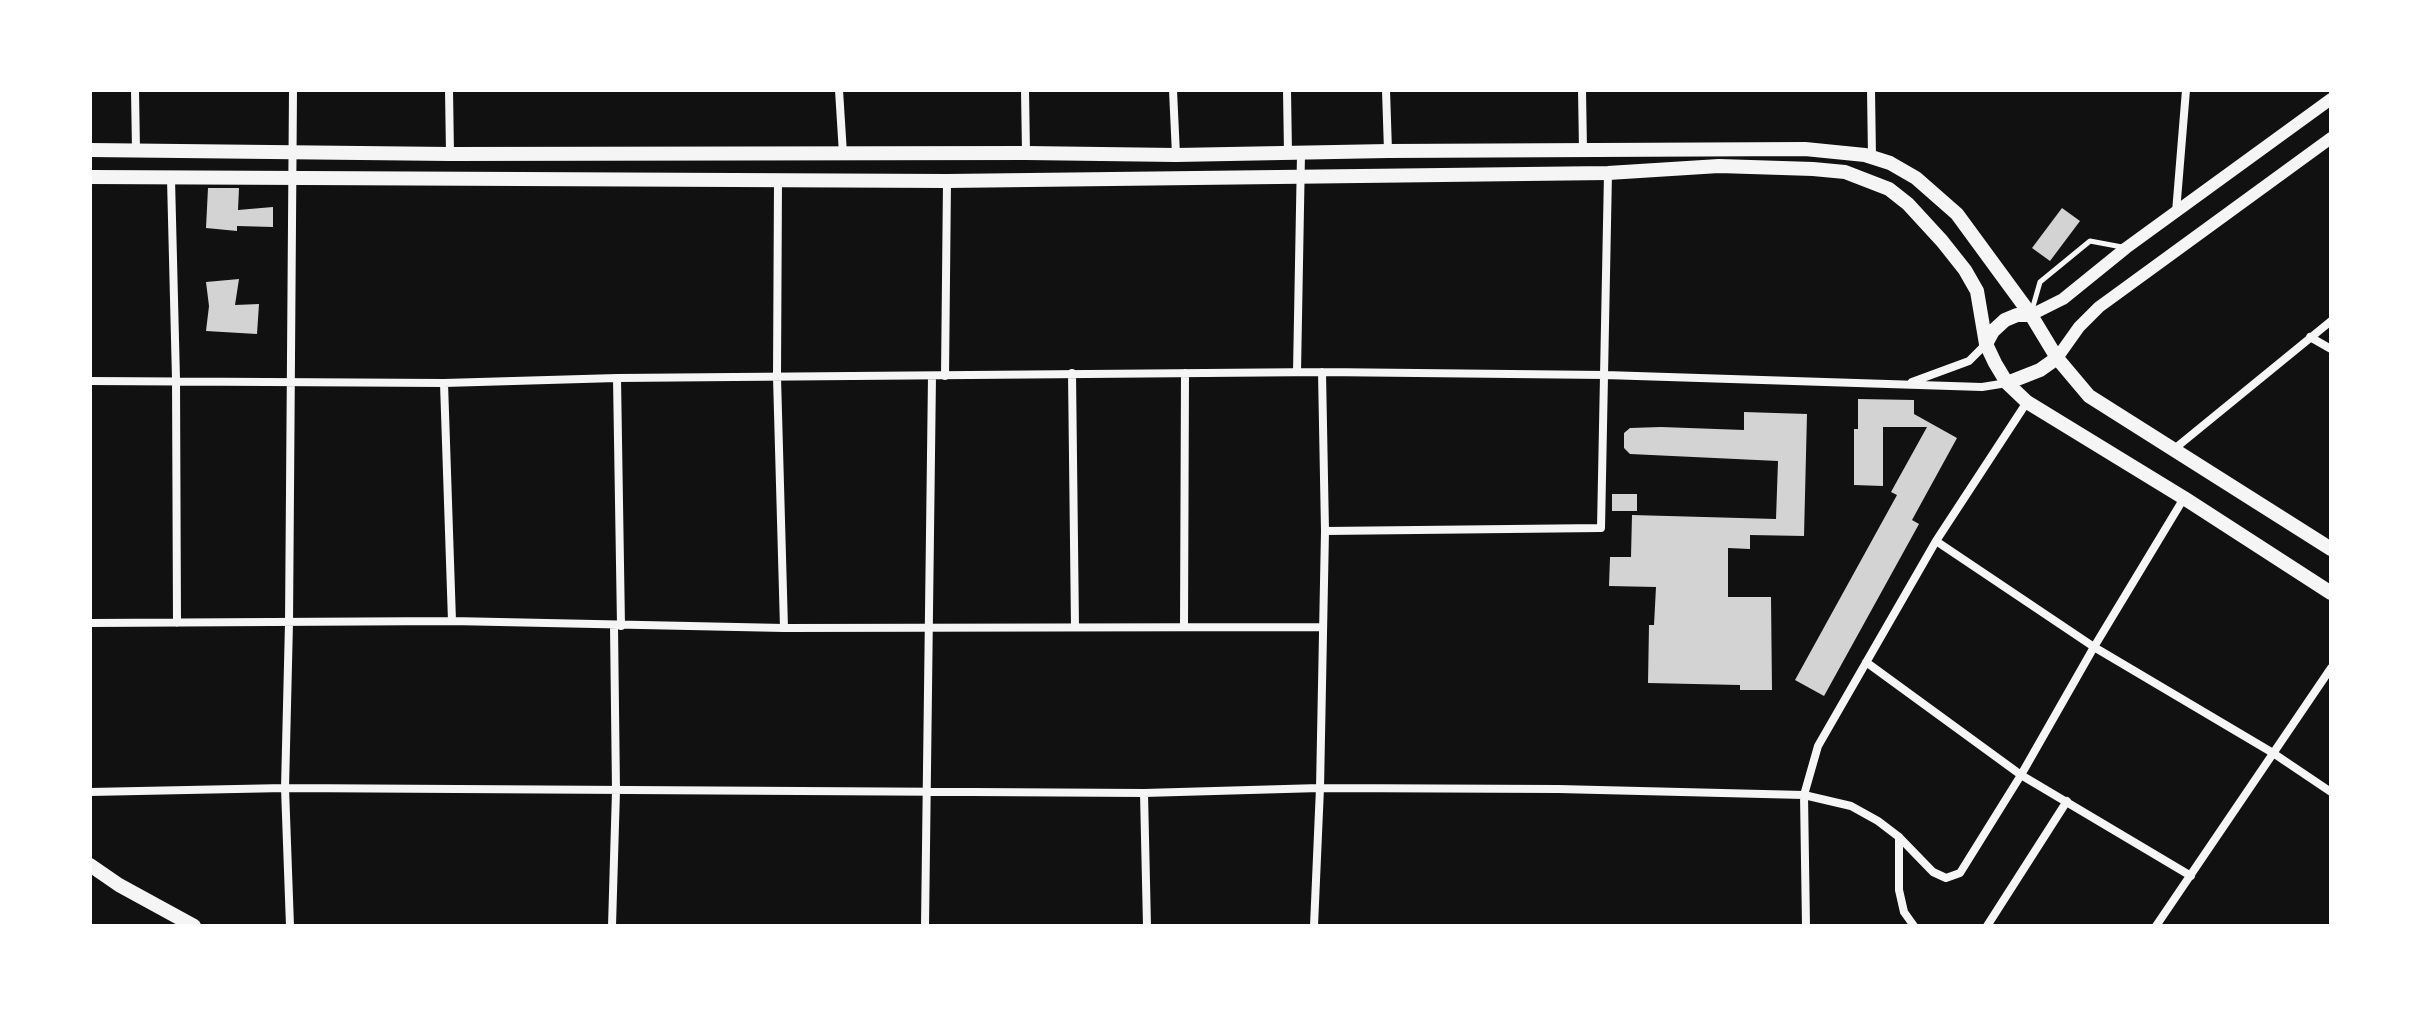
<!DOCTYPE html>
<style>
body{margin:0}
#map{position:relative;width:2421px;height:1016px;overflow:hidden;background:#111;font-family:"Source Sans 3",sans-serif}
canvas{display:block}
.frame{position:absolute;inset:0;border:92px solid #fff;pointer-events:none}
</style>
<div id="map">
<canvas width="2421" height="1016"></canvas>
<div class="frame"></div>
</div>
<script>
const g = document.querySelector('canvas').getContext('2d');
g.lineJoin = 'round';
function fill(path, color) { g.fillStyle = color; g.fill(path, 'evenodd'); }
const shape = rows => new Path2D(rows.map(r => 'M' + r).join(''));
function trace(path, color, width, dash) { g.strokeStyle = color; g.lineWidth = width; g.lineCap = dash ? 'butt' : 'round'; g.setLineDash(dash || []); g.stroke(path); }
const building = shape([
 [208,188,239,188,238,210,273,207,273,227,237,226,237,231,206,228],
 [2062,208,2080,221,2050,261,2032,248],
 [239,279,235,305,259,304,257,334,206,331,209,306,206,282],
 [1858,399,1914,400,1914,414,1957,438,1912,520,1919,524,1824,696,1795,680,1897,495,1891,492,1927,427,1883,427,1883,486,1854,485,1854,429,1858,429],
 [1744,412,1807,414,1804,536,1750,535,1750,549,1728,548,1728,597,1771,597,1772,690,1740,690,1740,685,1648,683,1649,625,1654,625,1656,587,1609,586,1610,557,1631,557,1632,515,1776,519,1778,461,1630,454,1624,448,1624,433,1630,428,1661,427,1744,430],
 [1612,494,1637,494,1637,511,1612,511]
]);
const service = shape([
 [2032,310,2040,282,2090,241,2122,247]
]);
const minor = shape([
 [135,90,136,150],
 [449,90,450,154],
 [839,90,843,154],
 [1025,90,1026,153],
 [1173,90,1176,155],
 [1287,90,1288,153],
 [1386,90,1388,151],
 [1582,90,1583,150],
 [1871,90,1872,157],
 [171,179,176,379,177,623],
 [778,181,777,377,784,628],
 [2176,212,2186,90],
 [2310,337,2331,349],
 [1297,372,1301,154],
 [1072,373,1075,627],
 [945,376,947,181],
 [617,378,621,626],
 [90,381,444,383,617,378,1322,372,1605,375,1982,387,2007,383],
 [1912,382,1969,361,1986,344],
 [444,383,452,621],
 [2173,450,2331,321],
 [1325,531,1601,528,1608,173],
 [1936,541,2094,647,2273,753,2331,792],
 [90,623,452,621,784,628,1323,627],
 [1184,627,1185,373],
 [1866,662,2021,775,2191,876],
 [90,792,285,788,1144,793,1320,788,1558,789,1804,795,1851,806,1878,821,1899,837,1933,872,1946,878,1960,873,2021,775,2094,647,2184,498],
 [1144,793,1147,926],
 [1899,837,1899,890,1904,912,1914,926],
 [290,926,285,788,289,623,293,90],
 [612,926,616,791,614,626],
 [925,926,932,376],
 [1314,926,1320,788,1325,531,1322,372],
 [1806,926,1804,795,1818,746,1936,541,2027,402],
 [1987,926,2067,801],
 [2156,926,2331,668]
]);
const tertiary = shape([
 [2031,315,2063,299,2126,248,2331,99],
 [2057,358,2079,327,2099,307,2331,138]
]);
const secondary = shape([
 [90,150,450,154,1026,153,1176,155,1388,151,1805,149,1865,155,1890,163,1916,178,1957,214,2031,315,2057,358,2089,396,2331,549],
 [90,177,947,181,1608,173,1719,166,1813,169,1845,172,1889,189,1908,204,1942,241,1965,270,1977,291,1986,344,1995,363,2007,383,2027,402,2184,498,2331,593],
 [1986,344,1993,331,2005,320,2017,315,2031,315],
 [2007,383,2040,370,2057,358]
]);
const primary = shape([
 [90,865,119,885,194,926]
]);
fill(building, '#d3d3d3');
trace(service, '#f5f5f5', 5);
trace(minor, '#f5f5f5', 8);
trace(tertiary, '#f5f5f5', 12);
trace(secondary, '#f5f5f5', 14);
trace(primary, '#f5f5f5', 14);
</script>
